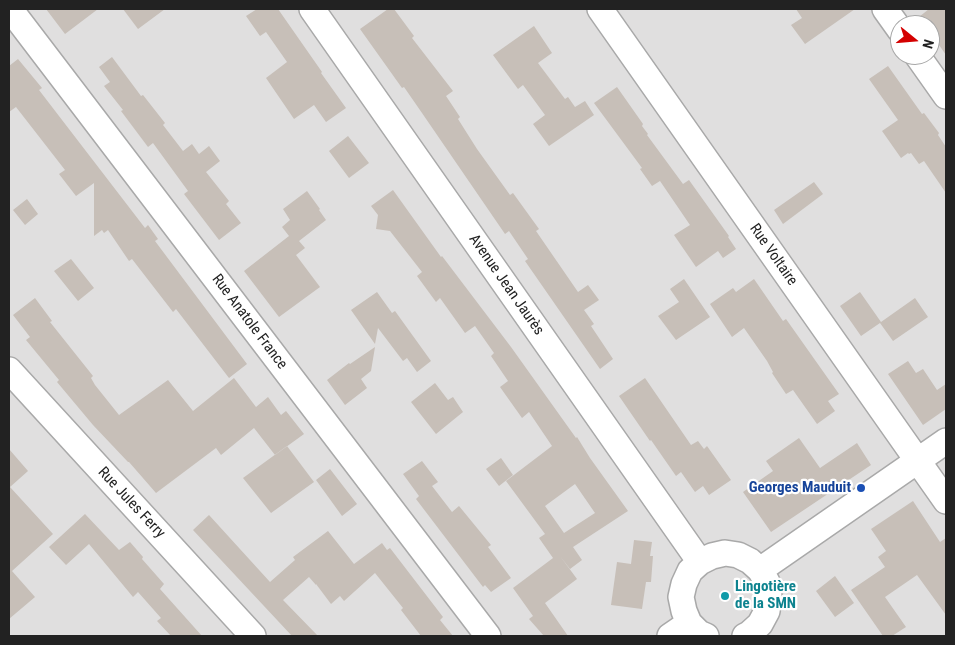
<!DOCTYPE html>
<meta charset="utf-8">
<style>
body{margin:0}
#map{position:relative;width:955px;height:645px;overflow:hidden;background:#f2efe9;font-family:"Roboto Condensed",sans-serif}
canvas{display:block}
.frame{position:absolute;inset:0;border:10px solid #222;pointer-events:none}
.north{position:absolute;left:890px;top:15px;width:50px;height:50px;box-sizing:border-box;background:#fff;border:1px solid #a7a7a7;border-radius:50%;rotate:107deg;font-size:14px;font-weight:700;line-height:20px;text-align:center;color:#222}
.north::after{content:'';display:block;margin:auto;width:18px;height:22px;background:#d40000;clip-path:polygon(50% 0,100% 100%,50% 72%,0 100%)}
</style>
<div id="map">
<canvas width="955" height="645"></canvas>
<div class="frame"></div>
<div class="north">N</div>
</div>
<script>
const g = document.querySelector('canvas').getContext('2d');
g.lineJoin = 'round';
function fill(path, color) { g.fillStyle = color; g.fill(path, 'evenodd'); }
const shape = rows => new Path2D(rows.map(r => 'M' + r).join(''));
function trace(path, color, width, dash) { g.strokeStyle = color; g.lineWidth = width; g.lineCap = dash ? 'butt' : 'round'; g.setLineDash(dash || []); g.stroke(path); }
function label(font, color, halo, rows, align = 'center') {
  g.font = font + ' "Roboto Condensed",sans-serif'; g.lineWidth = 4.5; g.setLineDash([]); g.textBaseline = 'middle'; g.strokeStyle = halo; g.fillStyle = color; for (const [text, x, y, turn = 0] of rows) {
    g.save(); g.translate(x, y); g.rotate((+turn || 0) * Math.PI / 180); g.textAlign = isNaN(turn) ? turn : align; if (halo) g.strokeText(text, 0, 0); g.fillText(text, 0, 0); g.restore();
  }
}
const residential = shape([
 [9,9,946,9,946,636,9,636],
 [900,25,930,25,930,55,900,55]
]);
const building = shape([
 [46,9,98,9,65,34],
 [123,9,165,9,138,29],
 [257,9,278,9,322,72,321,73,346,108,326,122,314,105,294,119,266,78,287,62,266,32,260,36,246,16],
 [388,9,394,9,414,36,412,38,453,91,446,96,460,117,458,119,477,149,510,195,513,193,539,229,536,231,578,292,588,285,599,300,584,310,594,324,591,326,613,359,600,369,525,261,528,259,509,231,505,234,422,113,404,87,402,88,360,29],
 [796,9,855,9,805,44,791,25,802,18],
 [929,9,946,9,946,55,930,32,930,25,925,25,919,17],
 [534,26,552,53,538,63,565,99,568,97,575,107,585,101,594,115,549,146,533,124,545,115,523,85,518,89,493,55],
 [112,57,141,96,143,95,165,123,163,125,183,151,192,144,199,154,209,146,220,161,206,172,229,201,226,204,241,223,219,240,184,194,188,191,153,143,148,147,121,111,123,110,104,86,110,82,99,67],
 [18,59,42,88,39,90,145,228,148,225,158,239,155,241,247,364,229,378,176,309,173,312,132,259,129,261,108,230,104,233,102,230,94,236,94,183,76,196,59,174,65,170,16,107,9,112,9,66],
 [888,66,922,114,924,113,939,133,938,135,946,147,946,193,924,161,919,164,911,153,909,154,908,153,901,158,882,131,898,120,869,79],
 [617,87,643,124,642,126,648,134,647,135,683,184,689,180,729,236,728,237,736,249,723,258,718,251,696,267,674,235,690,225,660,181,652,186,640,169,642,168,594,103],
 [348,136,369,163,349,178,329,151],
 [814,182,823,194,783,224,774,210],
 [393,190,441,257,442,256,511,347,576,438,577,437,590,458,628,511,573,547,582,560,570,569,560,556,577,579,545,603,568,636,544,636,529,619,533,616,513,588,553,558,539,538,545,534,506,481,552,446,529,412,522,418,500,387,508,381,491,356,494,353,475,326,465,333,440,298,436,302,417,276,422,272,390,231,376,229,378,215,371,206],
 [575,484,595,513,564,533,545,506],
 [307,191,320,209,319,210,326,220,299,241,305,248,296,255,320,287,279,317,244,271,289,236,282,227,290,220,283,209],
 [27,199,38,214,25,225,13,210],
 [71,259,94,288,78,301,54,271],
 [684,279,710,317,676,340,658,316,679,302,670,289],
 [754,279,783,321,786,319,839,394,828,401,835,411,817,424,793,390,786,394,772,373,773,372,767,361,744,328,732,337,710,304,733,288,736,292],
 [377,292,392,313,395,311,431,361,417,372,407,358,403,361,378,328,375,344,351,310],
 [860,292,881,322,915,298,928,317,893,341,880,323,861,336,840,306],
 [35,298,52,321,50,322,93,376,91,378,95,385,119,415,168,380,193,411,234,378,256,407,268,397,281,415,286,411,304,434,275,455,254,428,221,455,216,448,156,493,129,462,128,462,93,425,57,382,59,380,26,340,30,337,13,315],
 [375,347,371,371,361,379,367,388,345,405,327,380,349,363,350,364],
 [908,361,916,373,923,369,937,390,946,384,946,409,923,425,888,374],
 [645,378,691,445,698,441,704,449,707,446,731,480,709,495,703,486,695,492,681,472,676,476,651,440,650,441,619,396],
 [435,383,448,400,453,397,463,412,436,434,411,402],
 [799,438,820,468,857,443,871,465,771,532,743,492,773,471,766,461],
 [287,446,314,482,271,513,243,478],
 [9,449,28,471,10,487,53,534,12,571,35,597,9,619],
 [501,458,513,475,499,486,486,469],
 [422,461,438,482,432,486,452,512,459,506,491,545,488,547,511,578,491,592,485,585,483,587,416,499,419,496,403,474],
 [330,469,357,504,342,516,316,480],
 [913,501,940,542,946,538,946,615,917,575,885,597,906,627,892,636,883,636,851,590,885,567,878,557,886,551,871,529],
 [85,514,119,550,130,542,143,557,142,559,164,584,160,589,202,636,171,636,157,621,161,618,138,592,133,597,89,544,66,565,49,547],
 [209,515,270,582,295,560,293,557,328,531,354,564,382,543,387,550,390,548,443,617,440,620,453,636,421,636,401,610,403,608,375,573,344,601,340,596,331,604,316,584,316,585,309,577,283,600,318,636,292,636,193,530],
 [634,540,652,542,650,556,653,556,651,582,646,582,642,609,611,605,617,562,631,564],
 [835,576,854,603,835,617,816,591]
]);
const minor = shape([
 [10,9,488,636],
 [312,9,700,562],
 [600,9,946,501],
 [885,9,900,30],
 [917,55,946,96],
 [9,370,253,636],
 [760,570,946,441],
 [670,636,689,623],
 [706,636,699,633,689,623,684,611,681,597,684,584,690,571,700,562,712,556,725,553,738,555,750,561,760,570,767,582,769,597,767,611,760,624,749,634,745,636]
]);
const markers = [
 [861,488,5,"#1a4fb4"],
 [725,596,5,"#0f9aa8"]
];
const streetNames = [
 ["Rue Voltaire",773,255,55],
 ["Avenue Jean Jaurès",506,285,55],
 ["Rue Anatole France",249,322,53],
 ["Rue Jules Ferry",131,503,47]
];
const transitNames = [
 ["Georges Mauduit",851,488]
];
const cultureNames = [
 ["Lingotière",735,587],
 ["de la SMN",735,604]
];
fill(residential, '#e0dfdf');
fill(building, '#c7bfb8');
trace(minor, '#a9a9a9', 28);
trace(minor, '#fff', 25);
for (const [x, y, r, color] of markers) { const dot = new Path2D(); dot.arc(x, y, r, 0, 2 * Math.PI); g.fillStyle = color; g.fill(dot); trace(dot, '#fff', 2); }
label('15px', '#222', '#fff', streetNames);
label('bold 15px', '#164399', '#fff', transitNames, 'right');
label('bold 15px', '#0d838f', '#fff', cultureNames, 'left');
</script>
